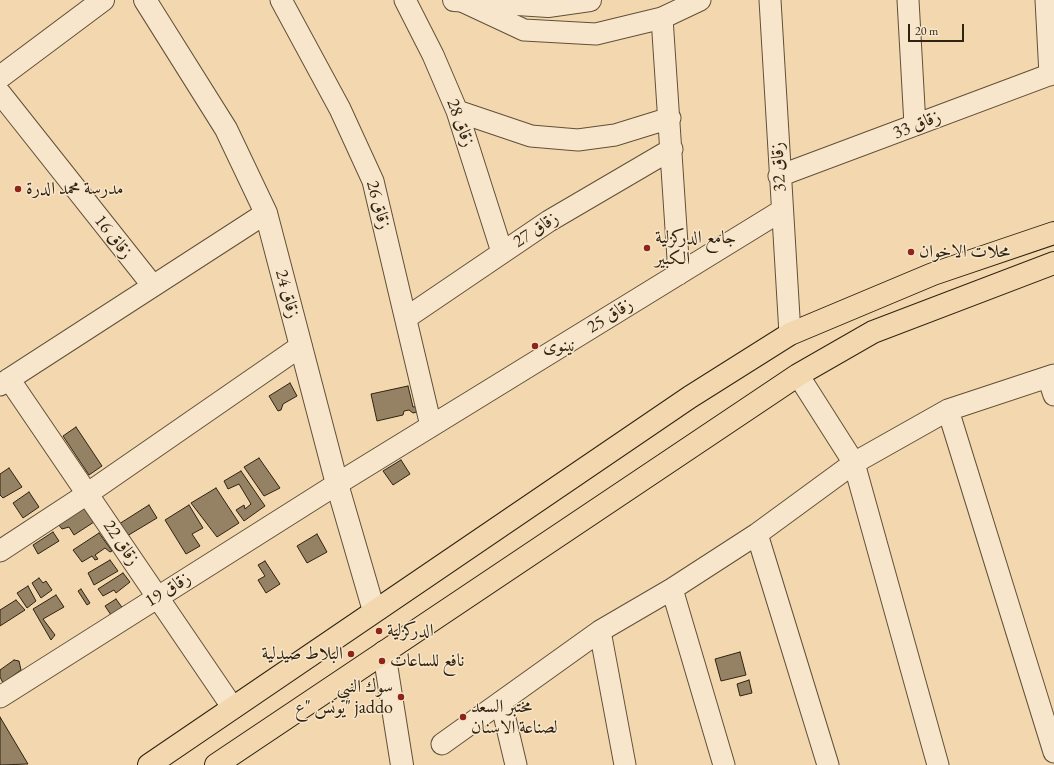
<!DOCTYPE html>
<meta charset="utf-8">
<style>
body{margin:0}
#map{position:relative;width:1054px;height:765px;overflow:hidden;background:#f3d8af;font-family:"EB Garamond",serif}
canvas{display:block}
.scale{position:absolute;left:908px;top:24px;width:56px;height:18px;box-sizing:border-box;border:2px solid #2f2311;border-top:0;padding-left:5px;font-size:12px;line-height:14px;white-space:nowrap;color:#2f2311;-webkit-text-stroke:3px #f7e6cb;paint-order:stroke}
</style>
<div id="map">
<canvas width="1054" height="765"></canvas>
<div class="scale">20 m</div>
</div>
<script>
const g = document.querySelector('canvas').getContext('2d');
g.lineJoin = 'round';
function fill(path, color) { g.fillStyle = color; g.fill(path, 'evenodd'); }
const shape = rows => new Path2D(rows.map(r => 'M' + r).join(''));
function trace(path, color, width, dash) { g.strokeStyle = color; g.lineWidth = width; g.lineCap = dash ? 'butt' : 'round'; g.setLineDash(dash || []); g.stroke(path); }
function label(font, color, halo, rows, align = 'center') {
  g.font = font + ' "EB Garamond",Amiri,serif'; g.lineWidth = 3; g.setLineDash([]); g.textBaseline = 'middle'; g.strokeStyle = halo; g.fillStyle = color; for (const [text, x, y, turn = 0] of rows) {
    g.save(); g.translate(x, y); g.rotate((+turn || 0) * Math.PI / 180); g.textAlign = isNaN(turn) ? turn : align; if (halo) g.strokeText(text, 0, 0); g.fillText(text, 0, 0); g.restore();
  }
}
const building = shape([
 [290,383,297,396,283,404,281,410,278,411,269,396,290,383],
 [408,386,413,407,420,406,421,411,413,413,409,410,404,411,403,415,377,421,371,394,408,386],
 [76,427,102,466,89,475,63,436,76,427],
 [259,458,280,488,264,496,244,467,259,458],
 [401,460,410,474,393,485,383,471,401,460],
 [9,468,22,487,3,498,0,495,0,474,9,468],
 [241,471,265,506,244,521,236,510,244,505,245,509,251,504,239,484,228,489,224,481,241,471],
 [216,488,239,523,217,537,191,503,216,488],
 [29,492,39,507,23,518,13,503,29,492],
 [149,505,157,518,127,536,119,524,149,505],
 [189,505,203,528,192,534,200,546,186,554,165,520,189,505],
 [84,507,94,522,74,535,69,527,62,529,58,524,84,507],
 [53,532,59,541,38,554,33,545,53,532],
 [99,533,112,551,110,552,105,548,95,555,98,559,95,560,92,556,82,562,73,550,99,533],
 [317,534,327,552,307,563,297,546,317,534],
 [110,560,118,571,94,585,88,573,110,560],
 [265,561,280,584,266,593,258,580,265,576,258,565,265,561],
 [123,573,130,582,116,593,114,590,103,596,98,589,123,573],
 [39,578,43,583,46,581,52,590,41,598,32,583,39,578],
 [28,586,36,601,27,608,17,593,28,586],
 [81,589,90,603,87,605,78,591,81,589],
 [56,595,64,607,43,619,55,635,51,640,33,609,56,595],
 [116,599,124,610,113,618,105,606,116,599],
 [16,600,25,610,0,626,0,610,16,600],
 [740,652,746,675,721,681,715,659,740,652],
 [14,660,19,661,21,670,3,683,0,677,0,670,14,660],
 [749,680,752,693,740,696,737,684,749,680],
 [0,717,28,764,0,765,0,717]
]);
const minor = shape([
 [281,0,340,109,373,181,431,426],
 [405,0,433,55,457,111,502,252],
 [770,0,790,334],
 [908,0,915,125],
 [1046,0,1050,75],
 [464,2,524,30,596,34,662,18,700,0],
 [662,18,679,274],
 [0,93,153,286],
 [457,111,531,136,578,140,615,135,670,118],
 [779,176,1054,73],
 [406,318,549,221,672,149],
 [798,375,854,463,938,765],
 [1048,377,1054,395],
 [9,379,233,708],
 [0,385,266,213],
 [948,410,1054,752],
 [757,534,828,765],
 [0,551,87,494,301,346],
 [672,589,724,765],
 [600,631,625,765],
 [0,697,337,484,781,211],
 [501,702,516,765],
 [442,744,600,631,672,589,757,534,854,463,948,410,1054,375]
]);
const tertiary = shape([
 [145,0,226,129,266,213,337,484,374,611],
 [454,0,548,6,590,0],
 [0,77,103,0],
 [384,652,402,765]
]);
const primary = shape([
 [149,765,690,397,790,334,933,274,1054,233],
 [216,765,798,375,873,332,1054,263]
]);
const markers = [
 [18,189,4,"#8f2418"],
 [647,248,4,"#8f2418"],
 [911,252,4,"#8f2418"],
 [535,346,4,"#8f2418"],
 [379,631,4,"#8f2418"],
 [351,654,4,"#8f2418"],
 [382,661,4,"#8f2418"],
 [401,697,4,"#8f2418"],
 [463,717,4,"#8f2418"]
];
const streetNames = [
 ["زقاق 28",460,123,70],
 ["زقاق 33",917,125,-21],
 ["زقاق 32",779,167,-93],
 ["زقاق 26",378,205,75],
 ["زقاق 27",536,230,-33],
 ["زقاق 16",113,237,52],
 ["زقاق 24",287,294,75],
 ["زقاق 25",610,316,-32],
 ["زقاق 22",121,543,56],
 ["زقاق 19",168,590,-32]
];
const poiNames = [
 ["مدرسة محمد الدرة",26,189],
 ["جامع الدركزلية",655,238],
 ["الكبير",655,259],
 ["محلات الاخوان",919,252],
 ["نينوى",543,346],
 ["الدركزلية",387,631],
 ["البلاط صيدلية",343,654,"right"],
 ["نافع للساعات",390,661],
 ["سوك النبي",393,687,"right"],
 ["يونس \"ع\" jaddo",393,708,"right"],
 ["مختبر السعد",471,707],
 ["لصناعة الاسنان",471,728]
];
fill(building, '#958163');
trace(building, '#2f2311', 1);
trace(minor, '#605038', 23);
trace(tertiary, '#605038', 24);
trace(primary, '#2f2311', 24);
trace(minor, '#f7e6cb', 21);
trace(tertiary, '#f7e6cb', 22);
trace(primary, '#f3d8af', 22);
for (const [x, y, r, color] of markers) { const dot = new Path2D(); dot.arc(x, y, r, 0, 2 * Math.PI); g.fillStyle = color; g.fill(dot); trace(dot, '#f7e6cb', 1.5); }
label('18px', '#2f2311', '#f7e6cb', streetNames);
label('18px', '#2f2311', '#f7e6cb', poiNames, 'left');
</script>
